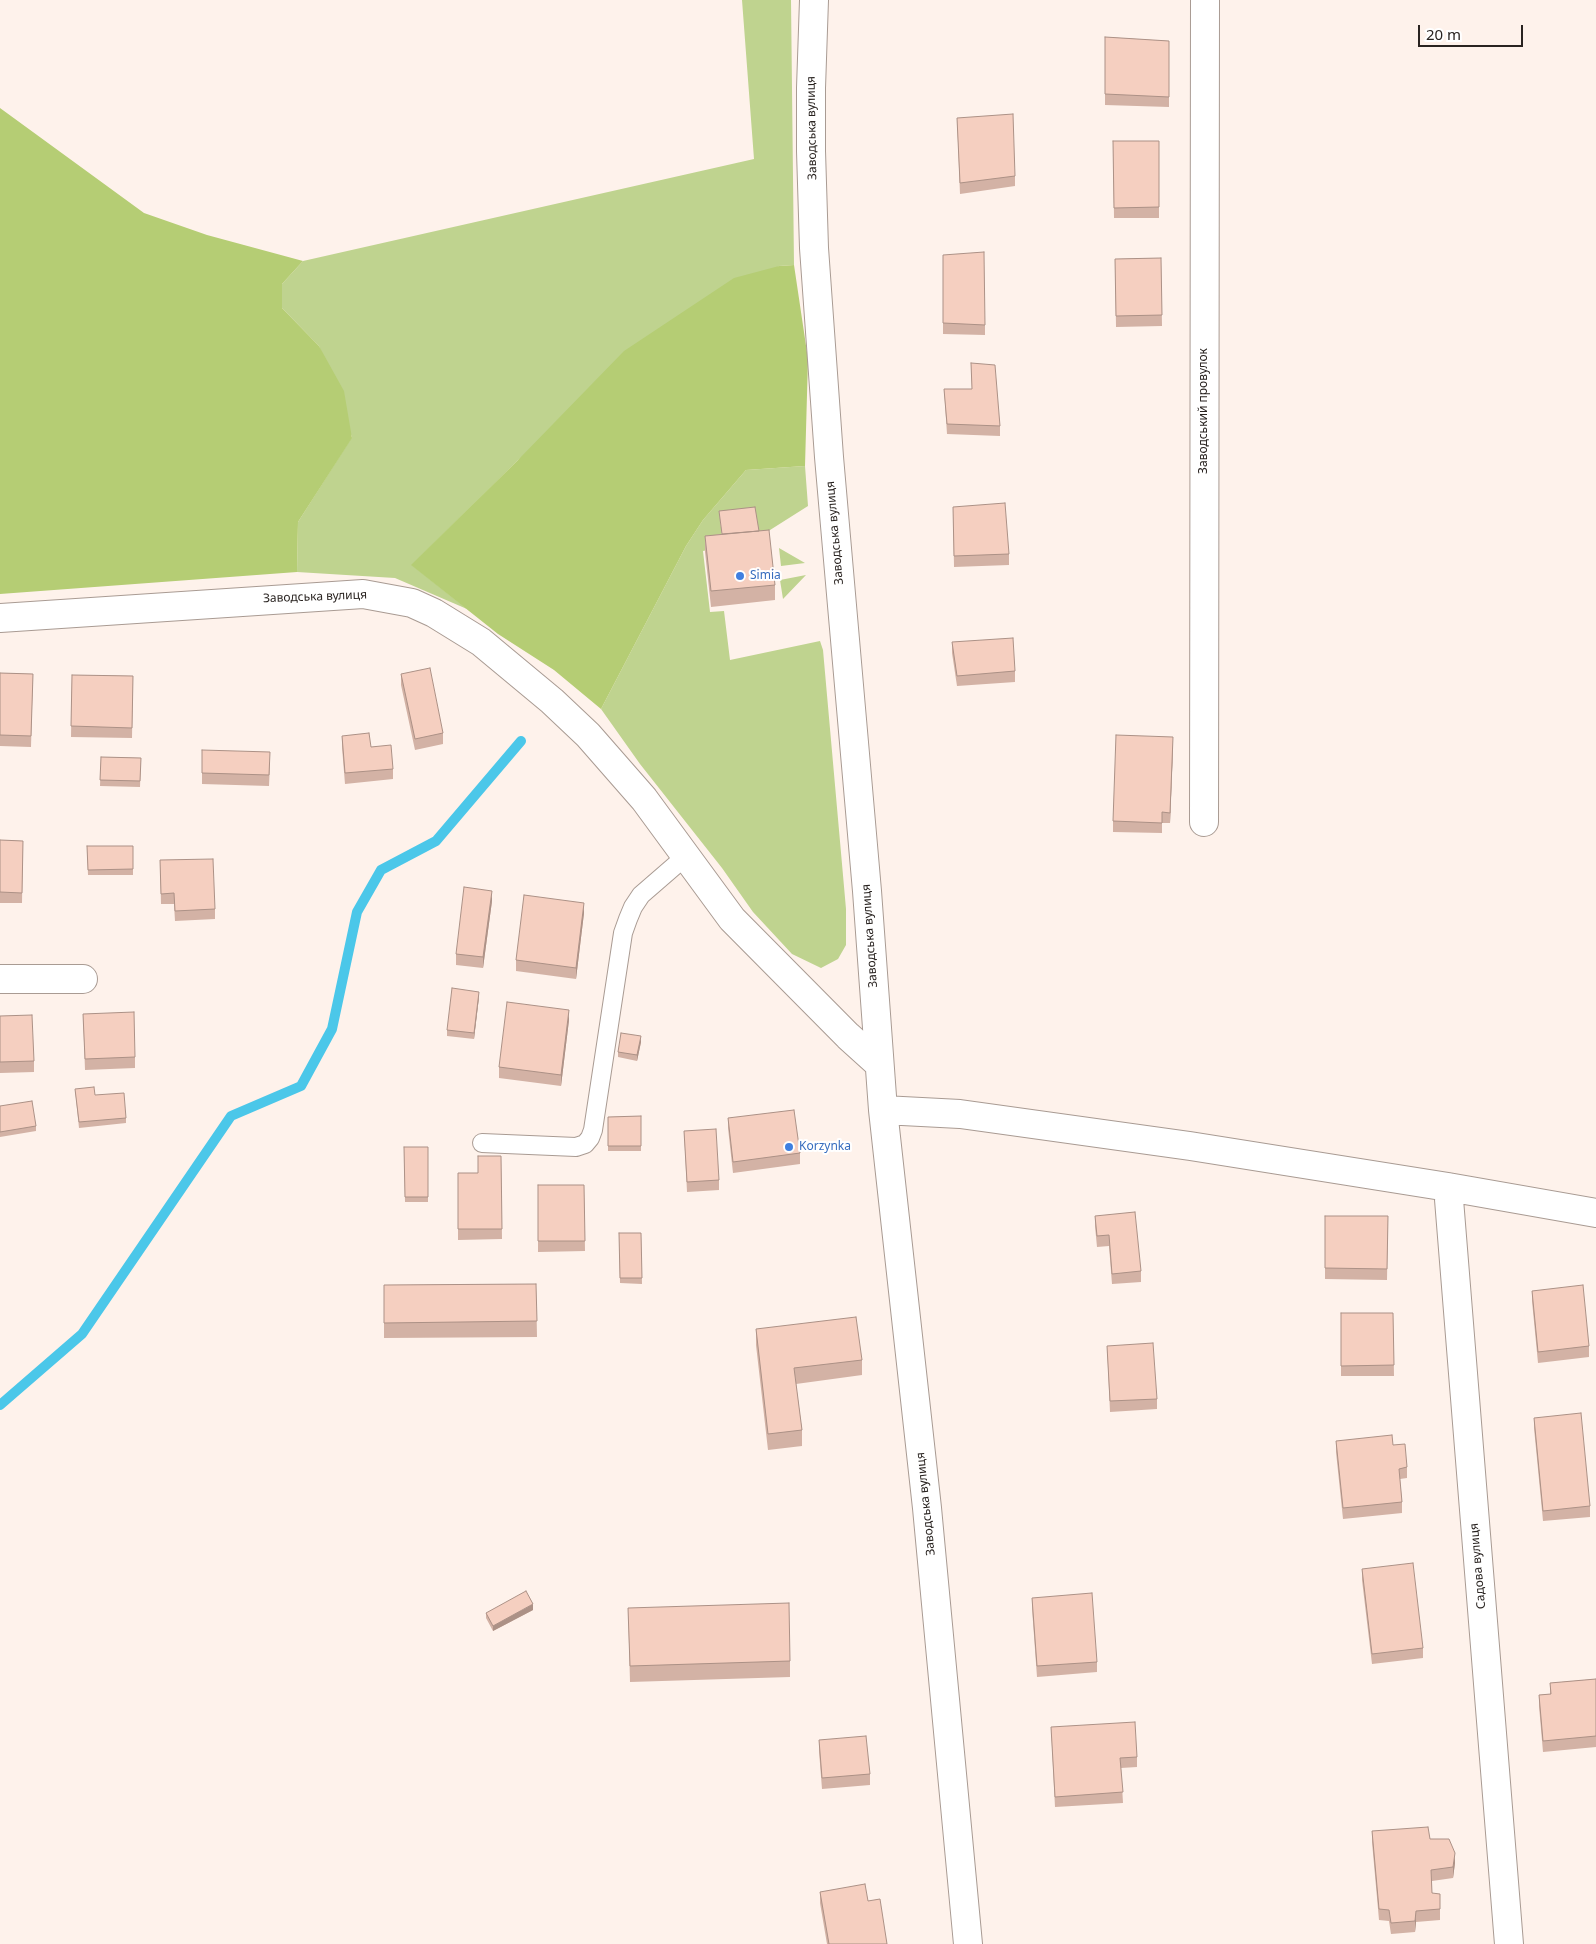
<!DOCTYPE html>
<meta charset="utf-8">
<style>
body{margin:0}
#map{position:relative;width:1596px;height:1944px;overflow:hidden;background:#fef2eb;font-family:"Noto Sans",sans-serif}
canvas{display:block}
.scale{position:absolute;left:1418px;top:25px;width:105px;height:22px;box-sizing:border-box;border:2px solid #292320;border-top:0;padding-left:6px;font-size:15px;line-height:18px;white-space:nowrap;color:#292320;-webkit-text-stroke:4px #fff;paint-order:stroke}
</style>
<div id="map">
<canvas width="1596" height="1944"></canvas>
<div class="scale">20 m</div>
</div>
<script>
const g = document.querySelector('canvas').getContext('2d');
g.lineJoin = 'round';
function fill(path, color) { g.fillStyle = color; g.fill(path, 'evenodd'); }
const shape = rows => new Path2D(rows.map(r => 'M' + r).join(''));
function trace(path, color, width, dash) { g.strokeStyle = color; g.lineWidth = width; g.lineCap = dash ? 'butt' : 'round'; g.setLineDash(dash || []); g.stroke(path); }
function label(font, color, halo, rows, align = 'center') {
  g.font = font + ' "Noto Sans",sans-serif'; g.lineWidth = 4; g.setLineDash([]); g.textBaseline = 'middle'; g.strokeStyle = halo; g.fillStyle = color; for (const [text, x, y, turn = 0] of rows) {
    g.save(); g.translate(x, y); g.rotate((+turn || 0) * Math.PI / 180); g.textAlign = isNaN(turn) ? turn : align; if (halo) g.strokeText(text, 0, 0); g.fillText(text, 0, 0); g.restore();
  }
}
const green = shape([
 [742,0,791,0,794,265,779,266,518,460,412,565,467,609,395,578,297,572,298,522,352,437,319,346,282,308,282,284,303,261,754,159],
 [805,466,808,506,759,537,720,517,723,547,703,551,710,612,724,611,730,660,820,641,823,650,846,909,846,945,838,959,821,968,792,954,753,912,722,868,640,764,601,709,686,546,703,520,746,470],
 [779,548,805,563,781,566],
 [806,575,783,599,780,580]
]);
const forest = shape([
 [0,108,144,213,207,235,303,261,282,284,282,308,319,346,344,391,352,438,298,522,297,572,0,594],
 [794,265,808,359,805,466,746,470,703,520,686,546,601,709,554,670,498,634,411,565,518,460,624,351,734,278,779,266]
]);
const stream = shape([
 [0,1405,82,1334,231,1116,301,1086,332,1029,357,912,381,870,436,841,521,741]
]);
const service = shape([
 [482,1143,576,1147,585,1144,590,1138,593,1130,623,933,628,919,633,907,641,895,686,856]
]);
const minor = shape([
 [814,0,811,88,811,151,814,248,829,457,867,891,883,1110,927,1508,968,1944],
 [0,618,363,594,412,603,434,613,481,642,552,701,588,735,644,799,732,919,848,1036,879,1064],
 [1204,822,1205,0],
 [0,979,83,979],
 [883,1110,960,1114,1190,1146,1448,1187,1596,1213],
 [1448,1187,1509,1944]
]);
const wall = shape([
 [1105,37,1169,41,1169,107,1105,105],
 [957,118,1015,176,1015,186,960,194],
 [1113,141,1159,141,1159,218,1114,218],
 [943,255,985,325,985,335,943,334],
 [1161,258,1162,326,1116,327,1115,259],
 [971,363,1000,426,1000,436,947,434,944,389,972,389],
 [953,507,1009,554,1009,565,954,567],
 [719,511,759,531,775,585,775,600,711,607,705,552,705,536,722,534],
 [952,642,1015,671,1015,682,957,686,952,653],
 [0,673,33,674,31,747,0,746],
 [401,674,443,733,443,744,415,750,401,685],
 [72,675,133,676,132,738,71,737],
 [342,736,393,769,393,779,345,784,342,747],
 [1173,747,1170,823,1162,823,1162,833,1113,832,1113,821],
 [101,757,141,758,140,787,100,786],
 [270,763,269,786,202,784,202,773],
 [0,840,23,841,22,903,0,903],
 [87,846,133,846,133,875,88,875],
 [160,860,215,909,215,919,175,921,174,904,161,904],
 [492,901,483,968,456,965,456,954],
 [584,913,576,979,516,971,516,960],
 [479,997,474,1039,447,1036,447,1030],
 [83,1014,135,1057,135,1068,85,1070],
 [0,1016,34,1061,34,1072,0,1073],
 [569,1020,561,1086,499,1078,499,1067],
 [641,1042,637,1061,618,1057,618,1052],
 [75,1089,95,1095,126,1118,126,1123,79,1128],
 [0,1106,36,1126,36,1131,0,1137],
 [641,1116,641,1151,608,1151,608,1117],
 [728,1118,800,1153,800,1164,733,1173,728,1128],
 [684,1131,719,1180,719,1190,687,1192],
 [404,1147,428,1147,428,1202,405,1202],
 [501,1156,502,1239,458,1240,458,1173,478,1173],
 [538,1185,584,1185,585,1251,538,1252],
 [1095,1216,1141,1271,1141,1282,1112,1284,1109,1246,1097,1247,1095,1226],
 [1325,1216,1388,1216,1387,1280,1325,1279],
 [619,1233,641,1233,642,1284,620,1283],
 [536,1284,537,1337,384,1338,384,1285],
 [1532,1291,1589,1346,1589,1357,1538,1363,1532,1301],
 [1341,1313,1393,1313,1394,1376,1341,1376],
 [756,1329,862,1360,862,1375,796,1384,802,1430,802,1446,768,1450,756,1345],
 [1107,1346,1157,1399,1157,1409,1110,1412],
 [1534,1418,1590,1506,1590,1517,1543,1521,1534,1428],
 [1336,1441,1393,1445,1407,1467,1407,1478,1400,1479,1402,1502,1402,1513,1343,1519,1336,1452],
 [1362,1569,1423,1648,1423,1658,1372,1664,1362,1580],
 [1032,1598,1097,1662,1097,1672,1037,1677,1032,1608],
 [628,1608,790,1661,790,1677,630,1682],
 [533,1610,493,1631,486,1618,486,1613],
 [1596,1679,1596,1747,1543,1752,1539,1706,1539,1695,1550,1694,1550,1683],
 [1051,1727,1137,1757,1137,1767,1121,1768,1123,1803,1055,1807],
 [819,1740,870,1774,870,1785,822,1789,819,1751],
 [1372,1831,1430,1839,1455,1863,1453,1878,1432,1881,1432,1893,1440,1909,1440,1920,1416,1922,1415,1932,1391,1934,1389,1921,1379,1920,1372,1842],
 [820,1892,868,1901,887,1944,827,1944,820,1903]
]);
const shadedWall = shape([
 [1173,737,1173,747,1170,823,1170,813],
 [492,891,492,901,483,968,483,957],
 [584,903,584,913,576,979,576,968],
 [479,992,479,997,474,1039,474,1033],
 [569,1010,569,1020,561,1086,561,1075],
 [641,1036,641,1042,637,1061,637,1055],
 [533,1604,533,1610,493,1631,493,1626],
 [1455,1853,1455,1863,1453,1878,1453,1867],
 [1416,1911,1416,1922,1415,1932,1415,1921]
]);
const building = shape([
 [1105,37,1169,41,1169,97,1105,94,1105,37],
 [1013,114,1015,176,960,183,957,118,1013,114],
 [1113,141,1159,141,1159,207,1114,208,1113,141],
 [984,252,985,325,943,323,943,255,984,252],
 [1161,258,1162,315,1116,316,1115,259,1161,258],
 [971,363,995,365,1000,426,947,424,944,389,972,389,971,363],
 [1005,503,1009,554,954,556,953,507,1005,503],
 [755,507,759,531,722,534,719,511,755,507],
 [769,530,775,585,711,591,705,536,769,530],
 [1013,638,1015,671,957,676,952,642,1013,638],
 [430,668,443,733,415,739,401,674,430,668],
 [0,673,33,674,31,736,0,735,0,673],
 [72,675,133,676,132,728,71,726,72,675],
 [369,733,371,747,391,745,393,769,345,773,342,736,369,733],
 [1116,735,1173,737,1170,813,1162,812,1162,823,1113,821,1116,735],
 [202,750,270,752,269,775,202,773,202,750],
 [101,757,141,758,140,781,100,780,101,757],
 [0,840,23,841,22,893,0,892,0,840],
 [87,846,133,846,133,869,88,870,87,846],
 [213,859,215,909,175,911,174,893,161,894,160,860,213,859],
 [464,887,492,891,483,957,456,954,464,887],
 [524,895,584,903,576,968,516,960,524,895],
 [452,988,479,992,474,1033,447,1030,452,988],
 [507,1002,569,1010,561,1075,499,1067,507,1002],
 [134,1012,135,1057,85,1059,83,1014,134,1012],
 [32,1015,34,1061,0,1062,0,1016,32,1015],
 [621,1033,641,1036,637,1055,618,1052,621,1033],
 [94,1087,95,1095,124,1093,126,1118,79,1122,75,1089,94,1087],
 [32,1101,36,1126,0,1132,0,1106,32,1101],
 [794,1110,800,1153,733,1162,728,1118,794,1110],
 [641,1116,641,1146,608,1146,608,1117,641,1116],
 [716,1129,719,1180,687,1182,684,1131,716,1129],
 [404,1147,428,1147,428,1197,405,1197,404,1147],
 [478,1156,501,1156,502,1229,458,1229,458,1173,478,1173,478,1156],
 [538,1185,584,1185,585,1241,538,1241,538,1185],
 [1135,1212,1141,1271,1112,1274,1109,1235,1097,1236,1095,1216,1135,1212],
 [1325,1216,1388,1216,1387,1269,1325,1268,1325,1216],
 [619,1233,641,1233,642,1278,620,1278,619,1233],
 [536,1284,537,1321,384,1323,384,1285,536,1284],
 [1583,1285,1589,1346,1538,1352,1532,1291,1583,1285],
 [1341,1313,1393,1313,1394,1365,1341,1366,1341,1313],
 [856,1317,862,1360,794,1368,802,1430,768,1434,756,1329,856,1317],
 [1153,1343,1157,1399,1110,1401,1107,1346,1153,1343],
 [1581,1413,1590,1506,1543,1511,1534,1418,1581,1413],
 [1392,1435,1393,1445,1405,1444,1407,1467,1399,1469,1402,1502,1343,1508,1336,1441,1392,1435],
 [1413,1563,1423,1648,1372,1654,1362,1569,1413,1563],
 [526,1591,533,1604,493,1626,486,1613,526,1591],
 [1092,1593,1097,1662,1037,1666,1032,1598,1092,1593],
 [789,1603,790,1661,630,1666,628,1608,789,1603],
 [1596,1679,1596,1736,1543,1741,1539,1695,1551,1694,1550,1683,1596,1679],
 [1135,1722,1137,1757,1120,1758,1123,1792,1055,1797,1051,1727,1135,1722],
 [866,1736,870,1774,822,1778,819,1740,866,1736],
 [1428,1827,1430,1839,1449,1839,1455,1853,1453,1867,1431,1870,1432,1893,1440,1894,1440,1909,1416,1911,1415,1921,1391,1923,1389,1910,1379,1909,1372,1831,1428,1827],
 [865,1884,868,1901,880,1899,887,1944,829,1944,820,1892,865,1884]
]);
const markers = [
 [740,576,5,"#3f7fe0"],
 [789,1147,5,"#3f7fe0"]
];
const streetNames = [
 ["Заводська вулиця",812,128,-91],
 ["Заводський провулок",1204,411,-90],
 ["Заводська вулиця",835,533,-95],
 ["Заводська вулиця",315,597,-2],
 ["Заводська вулиця",870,936,-94],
 ["Заводська вулиця",926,1504,-96],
 ["Садова вулиця",1478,1566,-95]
];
const shopNames = [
 ["Simia",750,576],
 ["Korzynka",799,1147]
];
fill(green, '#bfd38f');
fill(forest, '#b5cd74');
trace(stream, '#4bc7e9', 10);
trace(service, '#a99b93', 20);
trace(minor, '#a99b93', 30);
trace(service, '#fff', 18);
trace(minor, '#fff', 28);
fill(wall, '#d3b2a5');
fill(shadedWall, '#ac9186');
fill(building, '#f5cfc0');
trace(building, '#ac9186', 1);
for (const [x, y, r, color] of markers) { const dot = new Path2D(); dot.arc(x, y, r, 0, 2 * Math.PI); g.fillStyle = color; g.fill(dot); trace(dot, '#fff', 2); }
label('12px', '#292320', '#fff', streetNames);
label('12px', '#366cbe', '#fff', shopNames, 'left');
</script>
